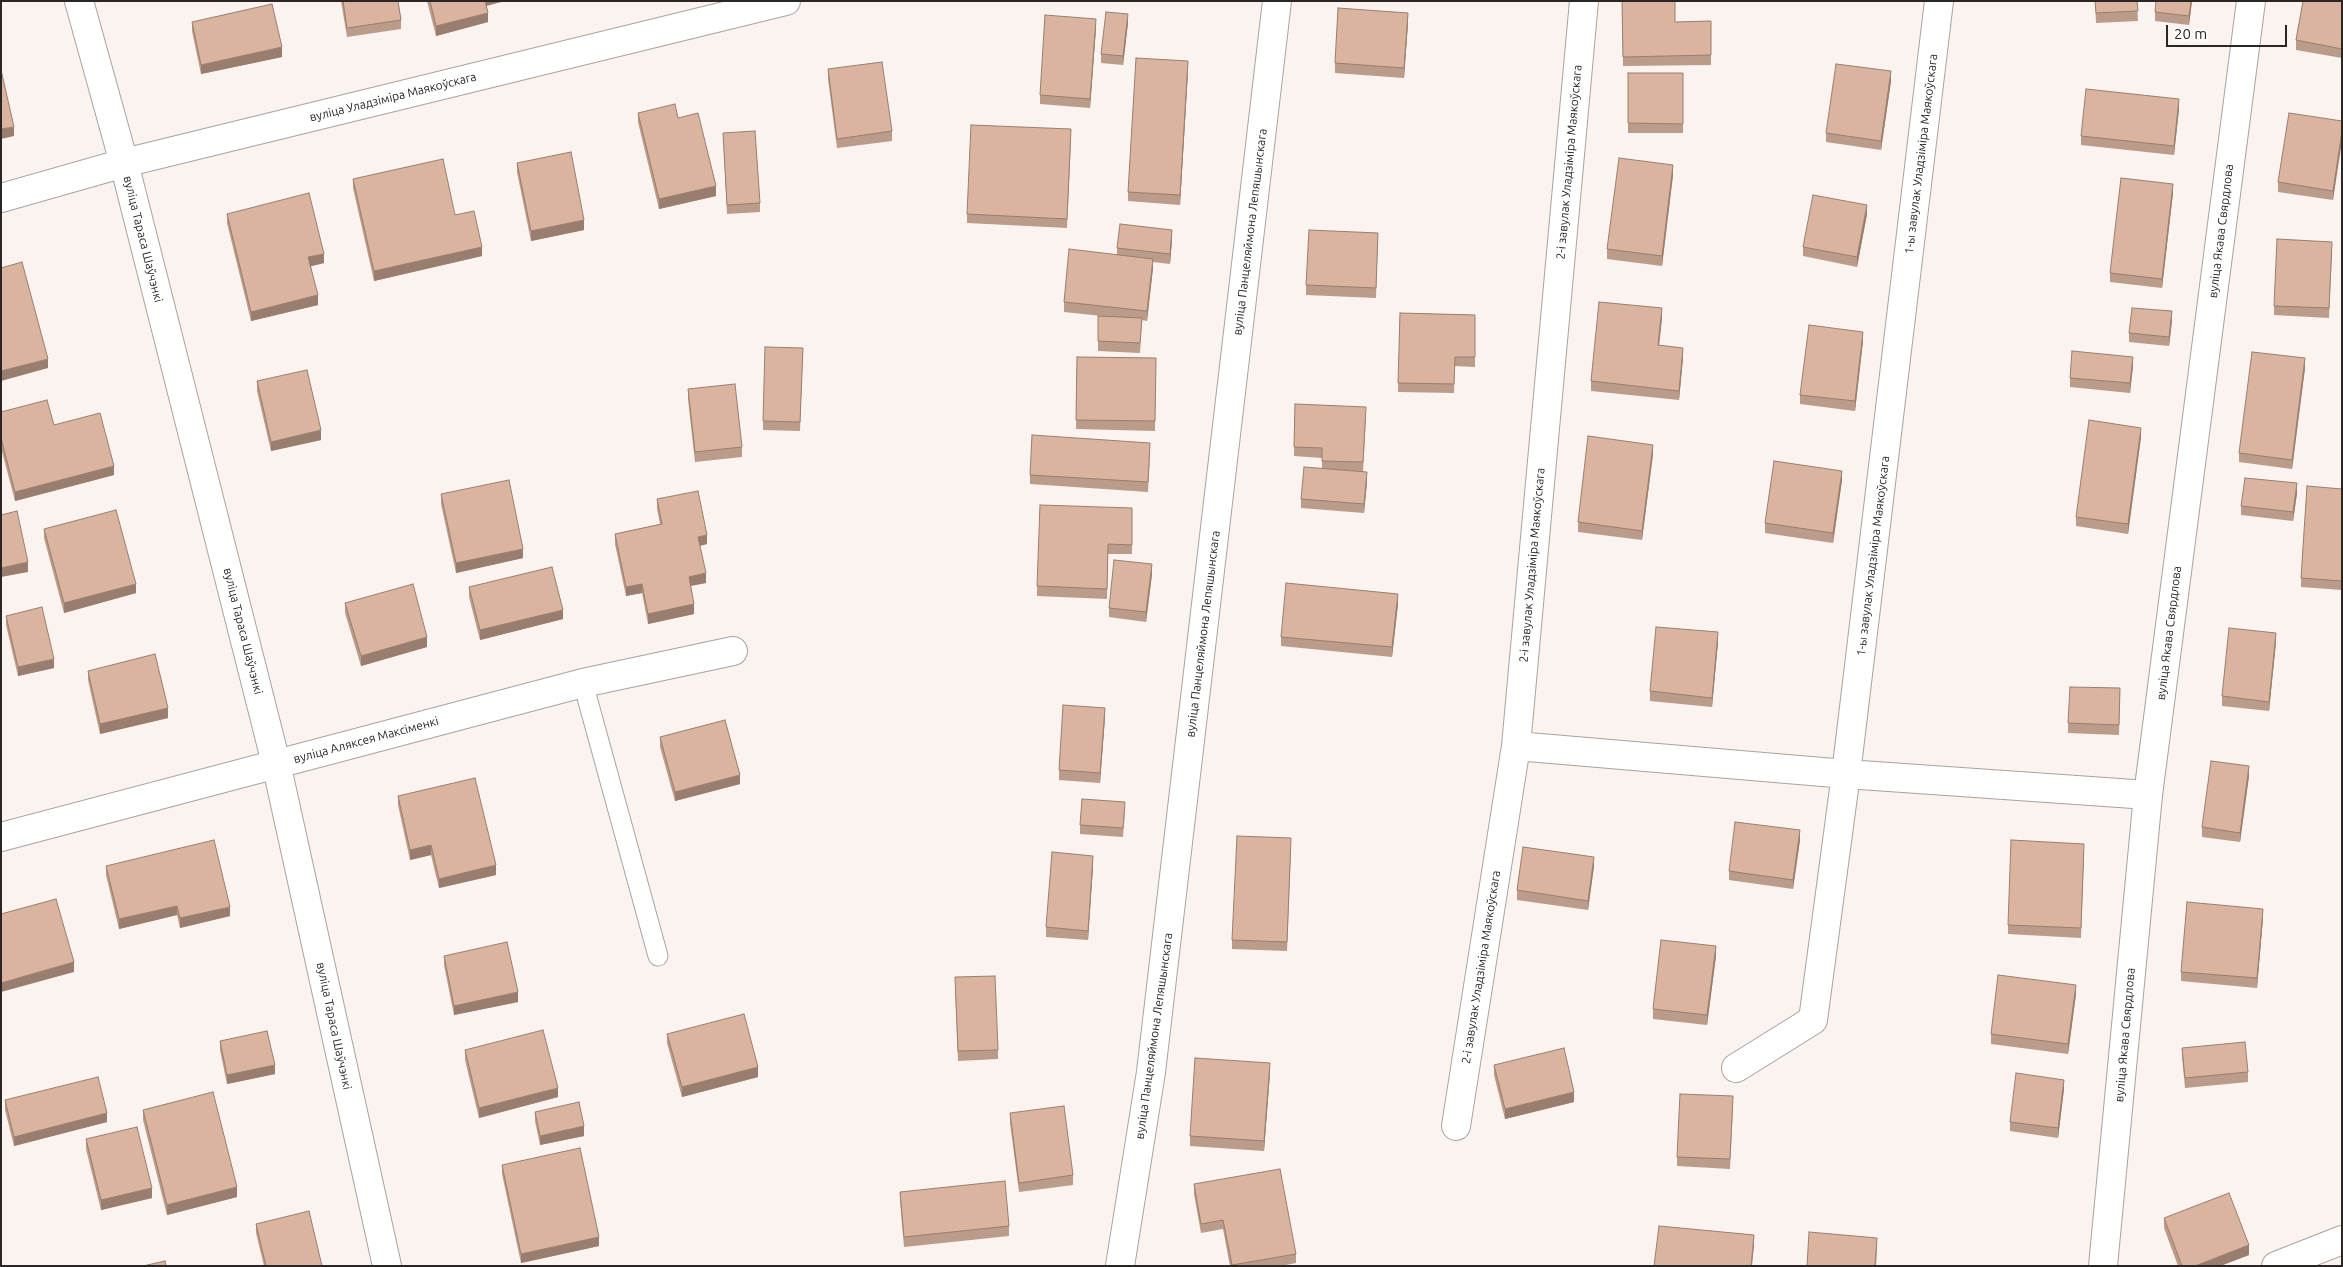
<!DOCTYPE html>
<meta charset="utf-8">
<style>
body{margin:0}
#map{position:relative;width:2343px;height:1267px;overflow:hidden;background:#faf3f0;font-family:Ubuntu,sans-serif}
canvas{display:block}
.frame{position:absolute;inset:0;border:2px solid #292625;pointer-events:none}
.scale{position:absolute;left:2166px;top:25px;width:121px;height:22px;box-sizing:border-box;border:2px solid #292625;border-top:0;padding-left:6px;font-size:15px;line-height:18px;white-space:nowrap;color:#292625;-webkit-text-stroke:4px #fff;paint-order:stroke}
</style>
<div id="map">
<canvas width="2343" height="1267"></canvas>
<div class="frame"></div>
<div class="scale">20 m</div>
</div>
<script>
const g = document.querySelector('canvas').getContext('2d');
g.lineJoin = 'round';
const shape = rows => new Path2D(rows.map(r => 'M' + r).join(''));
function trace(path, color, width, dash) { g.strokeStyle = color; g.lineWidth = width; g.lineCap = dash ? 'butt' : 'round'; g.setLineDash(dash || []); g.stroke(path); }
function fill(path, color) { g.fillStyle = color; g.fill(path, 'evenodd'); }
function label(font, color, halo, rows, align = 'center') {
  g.font = font + ' Ubuntu,sans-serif'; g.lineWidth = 4.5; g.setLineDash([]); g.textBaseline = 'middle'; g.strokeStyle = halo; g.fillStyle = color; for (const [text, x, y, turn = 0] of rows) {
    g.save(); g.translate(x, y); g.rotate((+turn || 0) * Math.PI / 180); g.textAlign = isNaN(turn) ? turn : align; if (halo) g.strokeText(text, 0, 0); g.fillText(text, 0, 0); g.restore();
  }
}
const lane = shape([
 [583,683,658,956]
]);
const street = shape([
 [1,198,124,163,786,1],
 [1516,746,1846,774,2148,795],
 [1,837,583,683,733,651],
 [1736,1068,1813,1020,1846,774,1939,1],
 [1456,1126,1516,746,1584,1]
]);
const secondary = shape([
 [79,1,124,163,276,763,387,1266],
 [1120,1266,1151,1072,1277,1],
 [2103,1266,2148,795,2251,1],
 [2276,1266,2342,1240]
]);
const wall = shape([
 [341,1,398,1,401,20,401,29,347,37],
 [427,1,505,1,487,6,488,22,436,36],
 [1622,1,1675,22,1711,21,1711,65,1623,66],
 [2095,1,2137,1,2138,21,2096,23],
 [2192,1,2189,25,2155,21,2155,12],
 [2342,1,2342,58,2296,50,2296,40],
 [192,22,282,57,201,74,192,31],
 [1128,23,1123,65,1101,63,1101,54],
 [1408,23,1404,78,1335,73,1335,63],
 [1096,28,1090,108,1040,104,1040,95],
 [828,69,892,131,892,141,837,148,828,79],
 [1188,71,1180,205,1128,201,1128,192],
 [1628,73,1683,73,1683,133,1628,133],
 [1891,81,1881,150,1826,142,1826,133],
 [2179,109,2174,155,2081,145,2081,136],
 [638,113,678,118,716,196,659,209,638,122],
 [2342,121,2333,200,2278,192,2278,182],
 [723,133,760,203,760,212,727,214],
 [1071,139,1067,228,967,223,967,214],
 [517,163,584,230,531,241,517,172],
 [1673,175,1662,266,1607,259,1607,249],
 [353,179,455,215,482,256,374,281,353,188],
 [2173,193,2162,288,2110,282,2110,273],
 [227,214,324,263,311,266,318,305,251,321,227,223],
 [1867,214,1857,267,1803,256,1803,247],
 [1378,233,1376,298,1306,295,1306,285],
 [1172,240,1170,264,1153,262,1153,268,1147,321,1142,320,1140,353,1098,351,1098,316,1102,316,1064,312,1064,302,1117,255,1117,248],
 [2332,251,2329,318,2274,315,2274,306],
 [1400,313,1475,315,1475,367,1455,366,1454,393,1398,392],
 [1662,318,1659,345,1683,358,1679,400,1591,391,1591,381],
 [2172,321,2169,346,2129,342,2129,333],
 [1863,341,1855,411,1800,404,1800,395],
 [803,348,800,431,763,430,763,421],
 [1077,357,1156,358,1155,431,1076,429],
 [2133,366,2130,393,2070,387,2070,378],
 [2305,368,2292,469,2239,462,2239,453],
 [257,381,321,440,271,451,257,391],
 [688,389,742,447,742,457,695,462,688,399],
 [1295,404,1366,416,1363,472,1367,482,1364,513,1301,508,1301,499,1322,469,1322,458,1294,456],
 [1,412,54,425,114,475,15,501,1,448],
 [2141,437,2128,534,2076,526,2076,517],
 [1150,453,1148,492,1030,484,1030,475],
 [1653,454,1642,540,1578,532,1578,522],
 [1842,480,1833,543,1765,533,1765,523],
 [2342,489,2342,590,2301,587,2301,578],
 [2297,493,2293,521,2241,515,2241,506],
 [441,494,523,558,456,573,441,504],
 [657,499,707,544,700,546,706,583,691,586,694,614,648,624,642,593,626,596,615,544,615,534,660,524,657,509],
 [1132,508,1132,554,1108,554,1107,599,1037,596,1037,586],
 [44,529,136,593,64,613,44,538],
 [1152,574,1146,622,1109,617,1109,608],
 [469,587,563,619,480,640,469,597],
 [345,603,427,647,361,666,345,613],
 [1398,604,1392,657,1281,646,1281,637],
 [6,616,54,668,18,676,6,625],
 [1718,642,1712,707,1650,701,1650,691],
 [2276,642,2269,711,2222,706,2222,696],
 [88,671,168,718,100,734,88,680],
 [2120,688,2119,735,2068,733,2068,723],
 [1105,717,1100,783,1059,780,1059,770],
 [660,737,740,784,675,801,660,747],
 [2249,776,2240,842,2202,837,2202,827],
 [398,796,496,875,439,888,431,855,410,860,398,805],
 [1125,812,1123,837,1080,834,1080,825],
 [1800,840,1793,889,1729,880,1729,871],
 [1291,848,1287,951,1232,949,1232,940],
 [2084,853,2081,938,2008,934,2008,925],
 [106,866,230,916,180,928,177,915,119,929,106,875],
 [1093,866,1088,940,1046,937,1046,927],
 [1594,866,1588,910,1517,900,1517,890],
 [2263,918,2257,988,2181,981,2181,972],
 [444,956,518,1002,454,1015,444,965],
 [1716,956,1707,1025,1653,1019,1653,1009],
 [955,986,998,1050,998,1059,958,1061],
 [2076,994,2068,1054,1991,1044,1991,1034],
 [667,1034,758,1077,682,1097,667,1043],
 [220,1041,275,1074,227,1084,220,1050],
 [2182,1048,2248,1072,2248,1082,2185,1088,2182,1057],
 [465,1050,558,1097,479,1118,465,1060],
 [1494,1065,1574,1102,1505,1119,1494,1075],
 [1270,1073,1264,1151,1190,1146,1190,1136],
 [2064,1089,2058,1138,2010,1131,2010,1122],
 [5,1100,107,1122,14,1146,5,1110],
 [1733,1106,1730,1169,1677,1166,1677,1157],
 [143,1110,237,1197,167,1215,143,1120],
 [535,1112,584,1136,540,1145,535,1121],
 [1010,1113,1073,1175,1073,1185,1019,1192,1010,1123],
 [86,1139,152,1198,101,1210,86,1149],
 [502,1165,599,1246,521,1263,502,1174],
 [1194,1184,1296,1254,1296,1263,1281,1266,1230,1266,1223,1229,1201,1233,1194,1194],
 [900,1192,1009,1226,1009,1236,904,1247,900,1201],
 [2164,1218,2249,1255,2220,1266,2178,1266,2164,1228],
 [256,1224,322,1266,264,1266,256,1233]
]);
const shadedWall = shape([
 [484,1,505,1,484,6],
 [2191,1,2192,1,2189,25,2189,16],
 [488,13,488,22,436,36,436,26],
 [1408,13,1408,23,1404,78,1404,68],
 [1128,14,1128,23,1123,65,1123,56],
 [1096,19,1096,28,1090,108,1090,99],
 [282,47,282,57,201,74,201,65],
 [1188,61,1188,71,1180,205,1180,195],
 [1891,71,1891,81,1881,150,1881,141],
 [2179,99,2179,109,2174,155,2174,146],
 [14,127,14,136,1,139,1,129],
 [2342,131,2342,141,2333,200,2333,191],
 [1673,165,1673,175,1662,266,1662,256],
 [2173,184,2173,193,2162,288,2162,279],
 [716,186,716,196,659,209,659,199],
 [1867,205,1867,214,1857,267,1857,257],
 [584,220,584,230,531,241,531,231],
 [1172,230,1172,240,1170,264,1170,254],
 [482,247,482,256,374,281,374,271],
 [324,254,324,263,308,267,308,257],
 [1153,259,1153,268,1147,321,1147,311],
 [318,295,318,305,251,321,251,312],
 [1662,308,1662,318,1658,355,1658,345],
 [2172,311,2172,321,2169,346,2169,337],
 [1863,332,1863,341,1855,411,1855,401],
 [1683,348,1683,358,1679,400,1679,391],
 [2133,357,2133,366,2130,393,2130,383],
 [2305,358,2305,368,2292,469,2292,460],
 [48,359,48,368,1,381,1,371],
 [2141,428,2141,437,2128,534,2128,524],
 [321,430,321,440,271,451,271,442],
 [1653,445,1653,454,1642,540,1642,531],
 [114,466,114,475,15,501,15,492],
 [1842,471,1842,480,1833,543,1833,533],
 [1367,472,1367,482,1364,513,1364,504],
 [2297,483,2297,493,2293,521,2293,512],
 [707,535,707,544,698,546,698,537],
 [523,549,523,558,456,573,456,563],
 [28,562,28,572,1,577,1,568],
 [1152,564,1152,574,1146,622,1146,612],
 [706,573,706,583,689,586,689,577],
 [136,584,136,593,64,613,64,603],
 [642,584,642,593,626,596,626,587],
 [1398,594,1398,604,1392,657,1392,647],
 [694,604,694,614,648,624,648,614],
 [563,610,563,619,480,640,480,630],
 [1718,632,1718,642,1712,707,1712,698],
 [2276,633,2276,642,2269,711,2269,702],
 [427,637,427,647,361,666,361,656],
 [54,659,54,668,18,676,18,667],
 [168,708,168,718,100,734,100,724],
 [1105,708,1105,717,1100,783,1100,773],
 [2249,766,2249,776,2240,842,2240,833],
 [740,775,740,784,675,801,675,792],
 [1800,830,1800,840,1793,889,1793,880],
 [431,845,431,855,410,860,410,850],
 [1093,856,1093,866,1088,940,1088,931],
 [1594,857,1594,866,1588,910,1588,901],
 [496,865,496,875,439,888,439,879],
 [177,906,177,915,119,929,119,919],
 [230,907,230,916,180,928,180,918],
 [2263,909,2263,918,2257,988,2257,978],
 [1716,946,1716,956,1707,1025,1707,1015],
 [74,962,74,972,1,992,1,983],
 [2076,985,2076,994,2068,1054,2068,1044],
 [518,992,518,1002,454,1015,454,1006],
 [1270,1063,1270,1073,1264,1151,1264,1141],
 [275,1065,275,1074,227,1084,227,1075],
 [758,1067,758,1077,682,1097,682,1087],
 [2064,1080,2064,1089,2058,1138,2058,1128],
 [558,1088,558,1097,479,1118,479,1108],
 [1574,1092,1574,1102,1505,1119,1505,1109],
 [107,1113,107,1122,14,1146,14,1137],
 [584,1126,584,1136,540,1145,540,1136],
 [237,1187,237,1197,167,1215,167,1205],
 [152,1188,152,1198,101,1210,101,1200],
 [1754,1235,1754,1245,1752,1266,1751,1266],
 [599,1237,599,1246,521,1263,521,1254],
 [1877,1238,1877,1247,1876,1266,1875,1266],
 [2249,1245,2249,1255,2220,1266,2195,1266]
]);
const building = shape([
 [343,1,398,1,401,20,347,28,343,1],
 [430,1,485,1,488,13,436,26,430,1],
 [1622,1,1675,1,1675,22,1711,21,1711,55,1623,57,1622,1],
 [2095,1,2137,1,2138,11,2096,13,2095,1],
 [2156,1,2191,1,2189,16,2155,12,2156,1],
 [2303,1,2342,1,2342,49,2296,40,2303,1],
 [272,4,282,47,201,65,192,22,272,4],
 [1338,8,1408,13,1404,68,1335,63,1338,8],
 [1106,12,1128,14,1123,56,1101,54,1106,12],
 [1045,15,1096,19,1090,99,1040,95,1045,15],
 [1136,58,1188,61,1180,195,1128,192,1136,58],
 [882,62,892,131,837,139,828,69,882,62],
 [1836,64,1891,71,1881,141,1826,133,1836,64],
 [1628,73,1683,73,1683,124,1628,123,1628,73],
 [2,74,14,127,1,129,1,75,2,74],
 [2086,89,2179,99,2174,146,2081,136,2086,89],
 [675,104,678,118,698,113,716,186,659,199,638,113,675,104],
 [2289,113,2342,121,2342,131,2333,191,2278,182,2289,113],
 [971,125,1071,129,1067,219,967,214,971,125],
 [755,131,760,203,727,205,723,133,755,131],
 [571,152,584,220,531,231,517,163,571,152],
 [1619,158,1673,165,1662,256,1607,249,1619,158],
 [443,159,455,215,474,211,482,247,374,271,353,179,443,159],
 [2121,178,2173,184,2162,279,2110,273,2121,178],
 [309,193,324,254,308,257,318,295,251,312,227,214,309,193],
 [1813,195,1867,205,1857,257,1803,247,1813,195],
 [1120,224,1172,230,1170,254,1117,248,1120,224],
 [1309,230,1378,233,1376,288,1306,285,1309,230],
 [2277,239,2332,242,2329,308,2274,306,2277,239],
 [1069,249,1153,259,1147,311,1064,302,1069,249],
 [22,262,48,359,1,371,1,268,22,262],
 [1599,302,1662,308,1658,345,1683,348,1679,391,1591,381,1599,302],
 [2132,308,2172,311,2169,337,2129,333,2132,308],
 [1400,313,1475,315,1475,357,1455,357,1454,384,1398,383,1400,313],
 [1098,316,1142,318,1140,343,1098,341,1098,316],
 [1809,325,1863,332,1855,401,1800,395,1809,325],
 [765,347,803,348,800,422,763,421,765,347],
 [2072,351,2133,357,2130,383,2070,378,2072,351],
 [2252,352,2305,358,2292,460,2239,453,2252,352],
 [1077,357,1156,358,1155,421,1076,420,1077,357],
 [307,370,321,430,271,442,257,381,307,370],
 [735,384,742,447,695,452,688,389,735,384],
 [47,400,54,425,100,413,114,466,15,492,1,438,1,412,47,400],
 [1295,404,1366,407,1363,462,1322,461,1322,448,1294,447,1295,404],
 [2089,420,2141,428,2128,524,2076,517,2089,420],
 [1032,435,1150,443,1148,482,1030,475,1032,435],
 [1588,436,1653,445,1642,531,1578,522,1588,436],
 [1774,461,1842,471,1833,533,1765,523,1774,461],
 [1304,467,1367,472,1364,504,1301,499,1304,467],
 [2245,478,2297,483,2293,512,2241,506,2245,478],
 [509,480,523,549,456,563,441,494,509,480],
 [2307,486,2342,489,2342,581,2301,578,2307,486],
 [698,491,707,535,698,537,706,573,689,577,694,604,648,614,642,584,626,587,615,534,662,524,657,499,698,491],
 [1040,505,1132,508,1132,545,1108,544,1107,589,1037,586,1040,505],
 [116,510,136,584,64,603,44,529,116,510],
 [17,511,28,562,1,568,1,515,17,511],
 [1114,560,1152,564,1146,612,1109,608,1114,560],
 [552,567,563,610,480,630,469,587,552,567],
 [1286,583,1398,594,1392,647,1281,637,1286,583],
 [413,584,427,637,361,656,345,603,413,584],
 [42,607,54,659,18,667,6,616,42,607],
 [1656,627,1718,632,1712,698,1650,691,1656,627],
 [2229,628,2276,633,2269,702,2222,696,2229,628],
 [155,654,168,708,100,724,88,671,155,654],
 [2070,687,2120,688,2119,725,2068,723,2070,687],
 [1063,705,1105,708,1100,773,1059,770,1063,705],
 [725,720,740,775,675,792,660,737,725,720],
 [2211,761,2249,766,2240,833,2202,827,2211,761],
 [475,778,496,865,439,879,431,845,410,850,398,796,475,778],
 [1082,799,1125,802,1123,828,1080,825,1082,799],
 [1735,822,1800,830,1793,880,1729,871,1735,822],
 [1237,836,1291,838,1287,942,1232,940,1237,836],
 [214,840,230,907,180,918,177,906,119,919,106,866,214,840],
 [2011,840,2084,844,2081,928,2008,925,2011,840],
 [1523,847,1594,857,1588,901,1517,890,1523,847],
 [1052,852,1093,856,1088,931,1046,927,1052,852],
 [56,899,74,962,1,983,1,914,56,899],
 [2187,902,2263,909,2257,978,2181,972,2187,902],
 [1661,940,1716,946,1707,1015,1653,1009,1661,940],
 [507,942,518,992,454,1006,444,956,507,942],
 [1998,975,2076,985,2068,1044,1991,1034,1998,975],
 [995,976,998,1050,958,1051,955,977,995,976],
 [744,1014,758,1067,682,1087,667,1034,744,1014],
 [543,1030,558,1088,479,1108,465,1050,543,1030],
 [267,1031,275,1065,227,1075,220,1041,267,1031],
 [2245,1042,2248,1072,2185,1078,2182,1048,2245,1042],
 [1564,1048,1574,1092,1505,1109,1494,1065,1564,1048],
 [1195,1058,1270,1063,1264,1141,1190,1136,1195,1058],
 [2016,1073,2064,1080,2058,1128,2010,1122,2016,1073],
 [98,1077,107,1113,14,1137,5,1100,98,1077],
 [213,1092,237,1187,167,1205,143,1110,213,1092],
 [1680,1094,1733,1096,1730,1159,1677,1157,1680,1094],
 [579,1102,584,1126,540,1136,535,1112,579,1102],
 [1064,1106,1073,1175,1019,1183,1010,1113,1064,1106],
 [137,1127,152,1188,101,1200,86,1139,137,1127],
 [580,1148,599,1237,521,1254,502,1165,580,1148],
 [1280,1169,1296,1254,1232,1265,1223,1220,1201,1224,1194,1184,1280,1169],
 [1005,1181,1009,1226,904,1237,900,1192,1005,1181],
 [2229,1193,2249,1245,2195,1266,2182,1266,2164,1218,2229,1193],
 [309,1211,322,1266,266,1266,256,1224,309,1211],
 [1659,1226,1754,1235,1751,1266,1654,1266,1659,1226],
 [1809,1232,1877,1238,1875,1266,1807,1266,1809,1232],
 [165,1261,166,1266,143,1266,165,1261]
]);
const streetNames = [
 ["вуліца Уладзіміра Маякоўскага",393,97,-14],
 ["1-ы завулак Уладзіміра Маякоўскага",1921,154,-83],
 ["2-і завулак Уладзіміра Маякоўскага",1569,162,-85],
 ["вуліца Якава Свярдлова",2221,231,-83],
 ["вуліца Панцеляймона Лепяшынскага",1250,232,-83],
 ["вуліца Тараса Шаўчэнкі",143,239,76],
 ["1-ы завулак Уладзіміра Маякоўскага",1873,556,-83],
 ["2-і завулак Уладзіміра Маякоўскага",1532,565,-85],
 ["вуліца Тараса Шаўчэнкі",243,631,76],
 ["вуліца Якава Свярдлова",2169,633,-83],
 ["вуліца Панцеляймона Лепяшынскага",1203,634,-83],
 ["вуліца Аляксея Максіменкі",366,740,-15],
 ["2-і завулак Уладзіміра Маякоўскага",1481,967,-81],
 ["вуліца Тараса Шаўчэнкі",334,1026,78],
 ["вуліца Якава Свярдлова",2125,1035,-85],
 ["вуліца Панцеляймона Лепяшынскага",1154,1036,-82]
];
trace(lane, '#a8a3a0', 21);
trace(street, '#a8a3a0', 30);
trace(secondary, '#a8a3a0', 30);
trace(lane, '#fff', 19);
trace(street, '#fff', 28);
trace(secondary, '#fff', 28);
fill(wall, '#bb9b89');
fill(shadedWall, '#997e6f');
fill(building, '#dab49f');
trace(building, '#997e6f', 1);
label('12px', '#292625', '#fff', streetNames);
</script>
